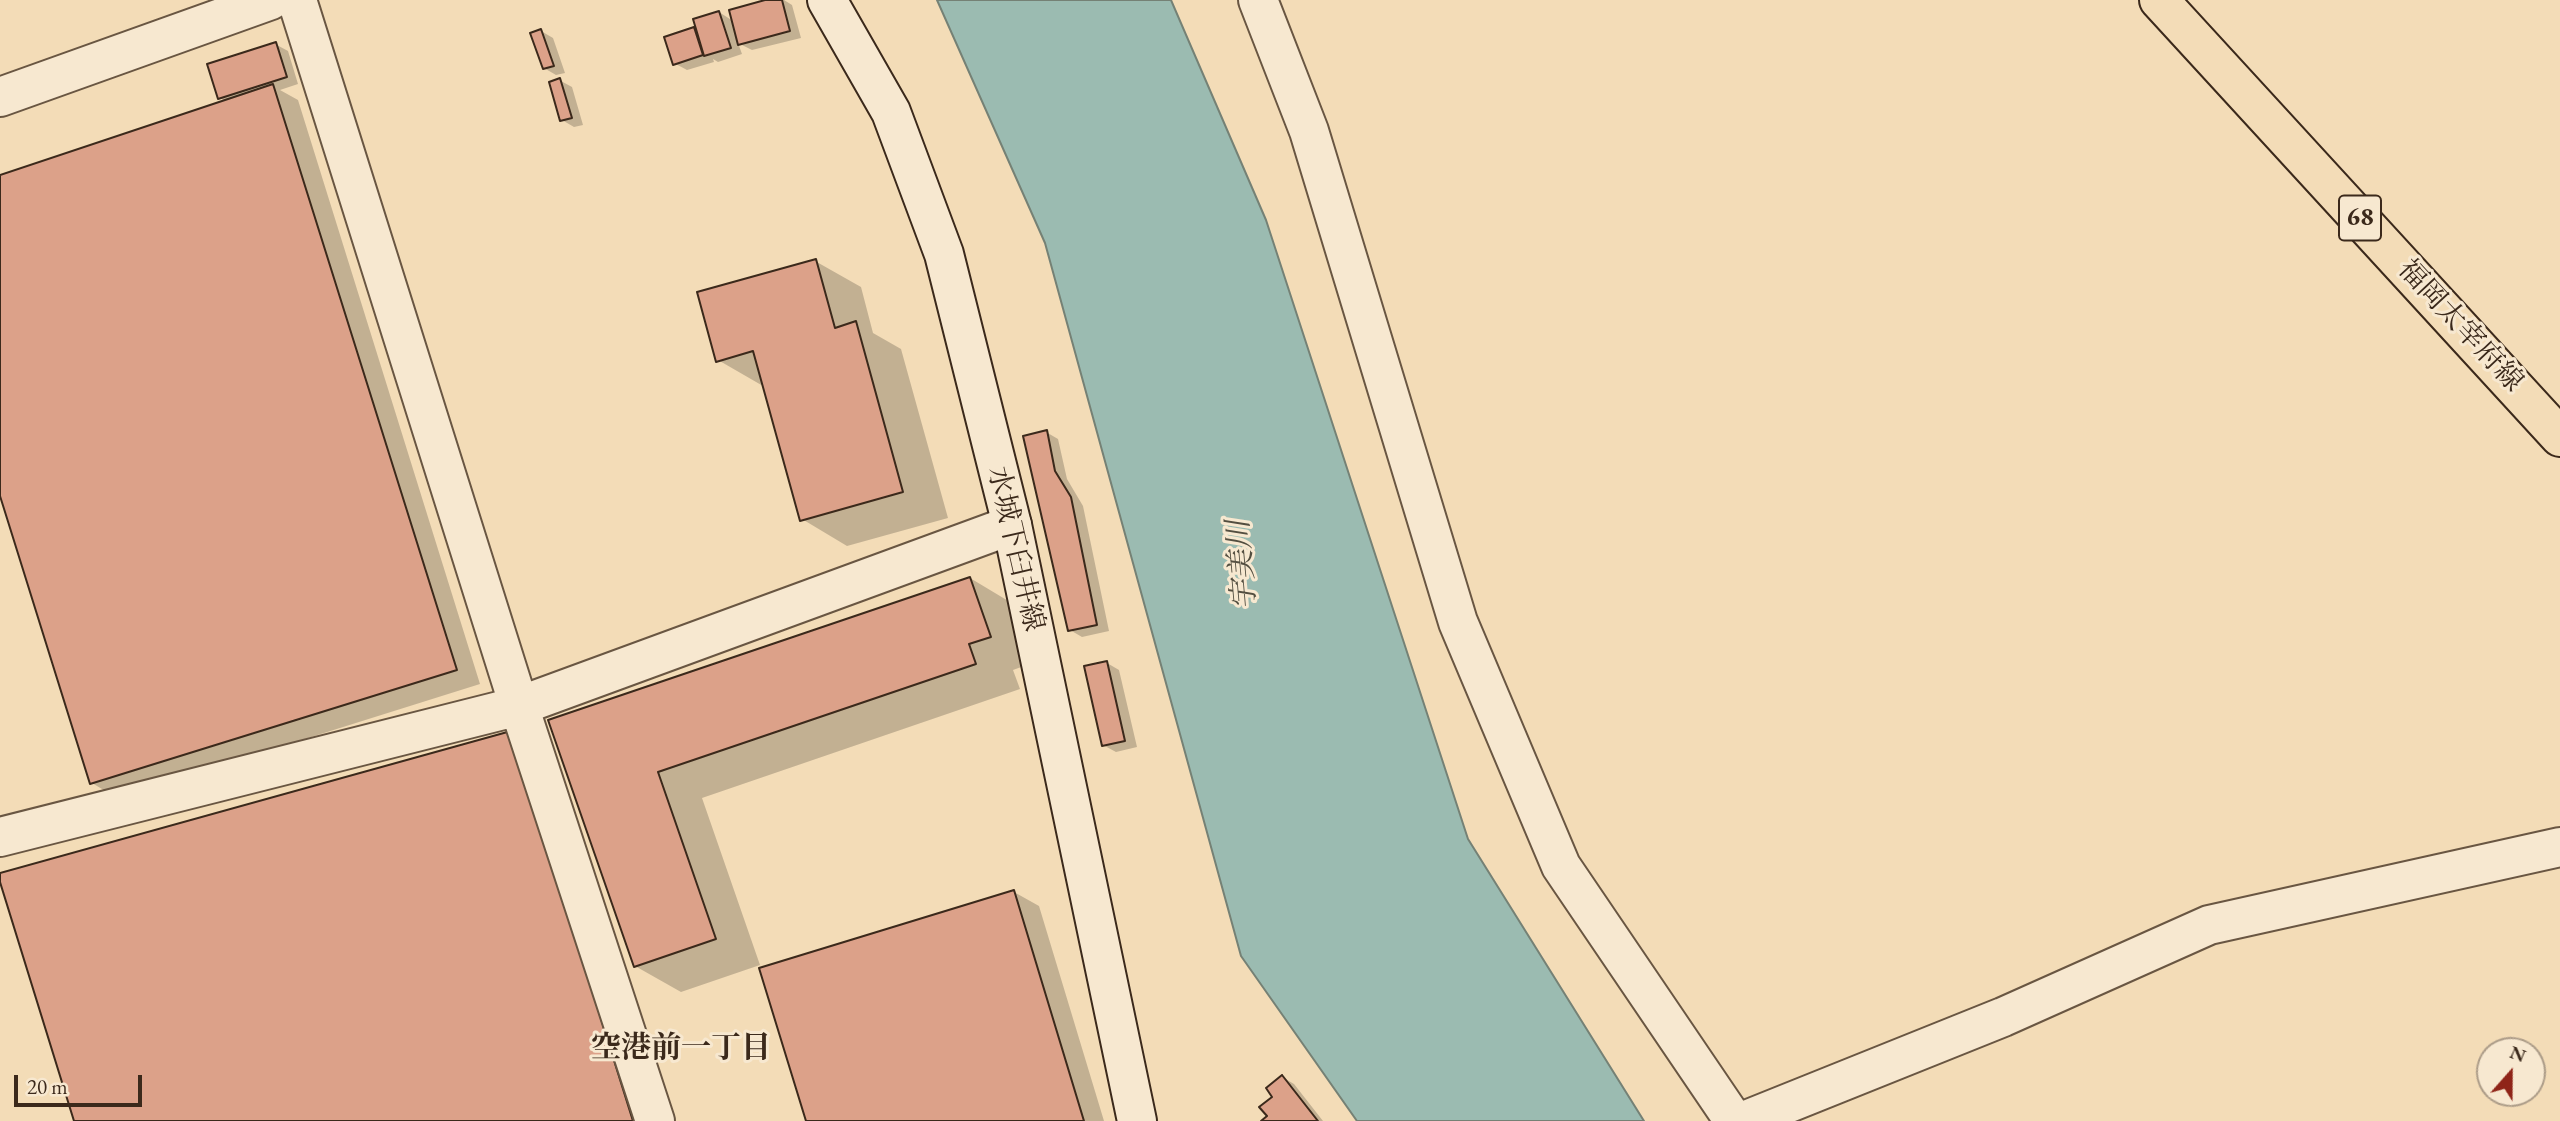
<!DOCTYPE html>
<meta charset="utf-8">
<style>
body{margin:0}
#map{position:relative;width:2560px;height:1121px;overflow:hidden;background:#f3dcb7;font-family:"EB Garamond",serif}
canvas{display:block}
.north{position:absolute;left:2476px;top:1037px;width:70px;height:70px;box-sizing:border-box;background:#f7e8d0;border:2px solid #ac9c88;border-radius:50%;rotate:21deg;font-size:19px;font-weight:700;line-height:28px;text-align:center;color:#3b291b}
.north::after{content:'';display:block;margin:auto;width:24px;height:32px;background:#8f2418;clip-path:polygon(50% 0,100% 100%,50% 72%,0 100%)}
.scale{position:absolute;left:14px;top:1075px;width:128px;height:32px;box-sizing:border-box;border:4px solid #3b291b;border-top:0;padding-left:9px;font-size:21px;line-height:24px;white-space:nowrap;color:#3b291b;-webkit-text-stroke:5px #f7e8d0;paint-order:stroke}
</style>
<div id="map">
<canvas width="2560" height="1121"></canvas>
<div class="north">N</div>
<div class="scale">20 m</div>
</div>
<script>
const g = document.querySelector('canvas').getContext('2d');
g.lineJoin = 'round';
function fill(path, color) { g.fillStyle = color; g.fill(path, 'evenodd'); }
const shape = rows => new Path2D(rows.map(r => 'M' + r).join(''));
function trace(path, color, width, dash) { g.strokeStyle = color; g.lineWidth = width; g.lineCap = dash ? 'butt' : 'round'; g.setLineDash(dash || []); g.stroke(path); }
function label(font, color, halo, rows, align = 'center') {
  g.font = font + ' "EB Garamond","Noto Serif JP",serif'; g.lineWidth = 6; g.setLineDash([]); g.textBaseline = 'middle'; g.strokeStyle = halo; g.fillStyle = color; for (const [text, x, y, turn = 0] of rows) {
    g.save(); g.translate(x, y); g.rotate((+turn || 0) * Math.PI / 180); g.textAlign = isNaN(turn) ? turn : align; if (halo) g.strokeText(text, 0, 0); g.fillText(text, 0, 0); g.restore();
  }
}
const water = shape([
 [937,0,1171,0,1266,220,1468,839,1644,1121,1357,1121,1241,956,1045,243,937,0]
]);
const shadow = shape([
 [771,0,784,0,792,5,801,38,752,50,738,43,742,54,718,62,713,59,714,62,687,70,674,63,693,29,699,33,719,12,733,21],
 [541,31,553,38,565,73,556,75,544,68],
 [275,44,288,51,298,84,280,90,298,100,480,684,117,798,92,783,0,490,0,177,225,101,220,98],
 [559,80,572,87,583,125,574,127,562,120],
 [815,261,861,287,873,333,901,349,948,518,847,546,802,519,763,386,718,360],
 [1046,432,1058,439,1067,479,1083,506,1109,631,1082,637,1070,630],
 [970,578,1015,605,1035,662,1013,670,1020,689,702,798,760,965,681,992,635,966,551,721],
 [1107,663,1119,670,1137,747,1116,752,1103,745],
 [511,732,670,1121,76,1121,0,874],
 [1014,892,1039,906,1104,1121,808,1121],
 [1282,1077,1294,1084,1323,1121,1264,1121,1270,1116]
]);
const building = shape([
 [765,0,782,0,790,31,738,45,729,10,765,0],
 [719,11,731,48,704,56,693,19,719,11],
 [694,27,703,55,673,65,664,37,694,27],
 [541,29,554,66,543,69,530,33,541,29],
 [276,42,287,77,218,99,207,64,276,42],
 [560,78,572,118,560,121,549,82,560,78],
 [273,84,457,670,90,784,0,496,0,175,273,84],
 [816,259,835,328,856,321,903,492,800,521,753,351,716,362,697,292,816,259],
 [1047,430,1055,471,1071,497,1097,625,1068,631,1023,436,1047,430],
 [970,577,991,637,969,644,976,664,658,772,716,939,634,967,548,720,970,577],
 [1107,661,1125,741,1102,746,1084,666,1107,661],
 [511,731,633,1121,74,1121,0,882,0,873,511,731],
 [1014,890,1084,1121,806,1121,759,968,1014,890],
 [1282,1075,1318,1121,1261,1121,1267,1116,1259,1107,1272,1097,1266,1088,1282,1075]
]);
const street = shape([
 [297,0,519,706,655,1121],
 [1258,0,1309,131,1458,622,1561,866,1734,1121],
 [0,97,271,0],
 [0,837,519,706,1012,525],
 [1744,1121,2003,1017,2209,925,2560,847]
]);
const secondary = shape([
 [827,0,891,112,944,254,1012,525,1137,1121]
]);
const primary = shape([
 [2159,0,2560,437]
]);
const shields = [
 [2360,218,42]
];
const shieldNames = [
 ["68",2360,218]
];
const streetNames = [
 ["福岡太宰府線",2460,326,47],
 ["水城下臼井線",1015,549,77]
];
const waterNames = [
 ["宇美川",1243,565,-95]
];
const neighbourhoodNames = [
 ["空港前一丁目",681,1049]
];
fill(water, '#9bbbb1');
trace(water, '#758175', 2);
fill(shadow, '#0003');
fill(building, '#dca189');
trace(building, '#3b291b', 2);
trace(street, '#695642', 42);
trace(secondary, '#3b291b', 42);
trace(primary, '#3b291b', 42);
trace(street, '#f7e8d0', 38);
trace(secondary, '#f7e8d0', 38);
trace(primary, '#f3dcb7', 38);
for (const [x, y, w] of shields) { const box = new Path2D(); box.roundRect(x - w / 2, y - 22.5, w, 45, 5); g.fillStyle = '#f7e8d0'; g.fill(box); trace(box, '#3b291b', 2); }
label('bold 26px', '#3b291b', null, shieldNames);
label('28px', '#3b291b', '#f7e8d0', streetNames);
label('italic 30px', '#534e40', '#f7e8d0', waterNames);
label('bold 30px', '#3b291b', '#f7e8d0', neighbourhoodNames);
</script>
